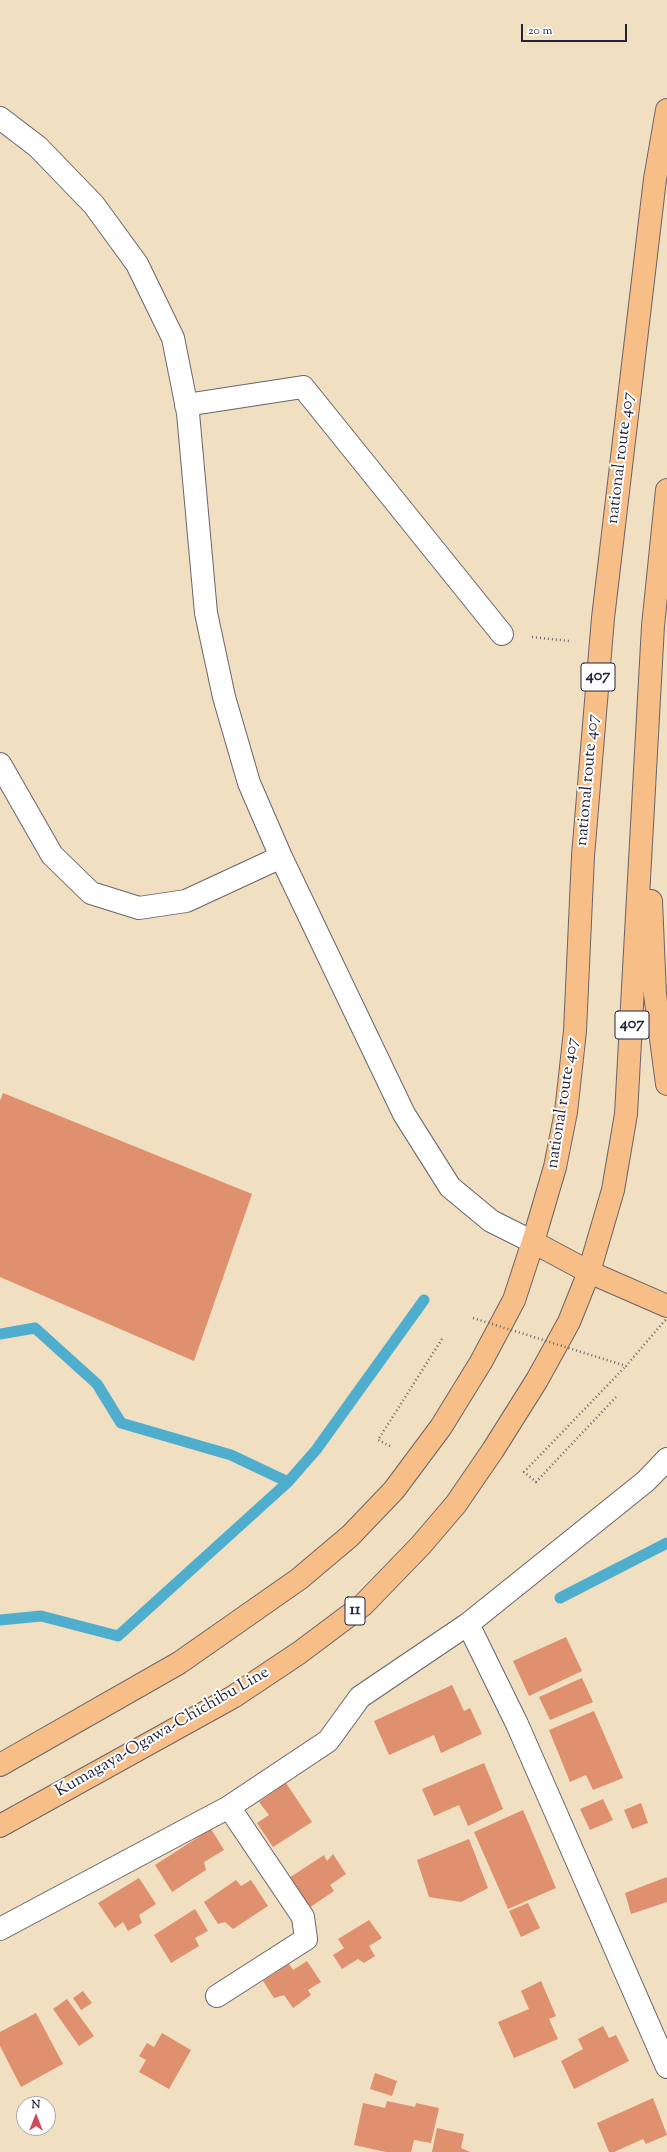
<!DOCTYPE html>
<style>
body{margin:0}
#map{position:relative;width:667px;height:2152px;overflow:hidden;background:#f1dfc1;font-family:"Sorts Mill Goudy",serif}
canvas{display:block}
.north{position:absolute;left:16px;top:2096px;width:40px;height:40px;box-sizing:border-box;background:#fff;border:1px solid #a7a7b1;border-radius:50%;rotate:0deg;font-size:11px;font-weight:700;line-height:16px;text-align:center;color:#22223b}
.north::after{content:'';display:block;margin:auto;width:14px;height:18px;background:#d1495b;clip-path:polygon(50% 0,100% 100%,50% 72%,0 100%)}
.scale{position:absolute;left:521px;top:24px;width:106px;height:18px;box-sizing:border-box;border:2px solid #22223b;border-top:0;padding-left:5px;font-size:12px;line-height:14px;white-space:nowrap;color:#22223b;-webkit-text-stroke:3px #fff;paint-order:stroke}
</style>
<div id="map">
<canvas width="667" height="2152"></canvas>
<div class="north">N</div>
<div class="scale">20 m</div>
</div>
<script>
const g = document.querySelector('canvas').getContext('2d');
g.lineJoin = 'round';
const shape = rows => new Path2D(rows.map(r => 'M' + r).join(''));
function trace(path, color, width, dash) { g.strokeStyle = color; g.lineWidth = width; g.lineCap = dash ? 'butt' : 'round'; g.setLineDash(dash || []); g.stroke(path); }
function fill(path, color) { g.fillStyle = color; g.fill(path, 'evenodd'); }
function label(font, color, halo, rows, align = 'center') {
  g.font = font + ' "Sorts Mill Goudy",serif'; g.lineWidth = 4; g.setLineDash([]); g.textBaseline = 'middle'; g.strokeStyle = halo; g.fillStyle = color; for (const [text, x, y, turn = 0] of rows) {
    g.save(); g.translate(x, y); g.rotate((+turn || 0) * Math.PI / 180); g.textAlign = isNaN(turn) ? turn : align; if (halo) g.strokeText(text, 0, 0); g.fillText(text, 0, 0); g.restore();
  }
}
const stream = shape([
 [0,1334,35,1328,97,1384,121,1423,231,1455,288,1482],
 [560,1598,667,1543],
 [0,1620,41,1616,118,1636,288,1482,316,1450,424,1300]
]);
const building = shape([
 [3,1093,252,1194,194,1361,0,1277,0,1101],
 [566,1637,582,1671,529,1696,513,1661],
 [582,1678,593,1702,550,1720,539,1697],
 [452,1685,464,1711,470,1708,482,1734,441,1753,434,1735,389,1755,374,1721],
 [594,1711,623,1778,593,1790,586,1775,570,1782,549,1730],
 [484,1763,503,1809,468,1826,459,1805,434,1816,422,1789],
 [286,1783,312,1822,273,1847,257,1823,269,1815,259,1802],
 [603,1799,613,1820,590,1830,580,1809],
 [641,1803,648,1823,632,1829,624,1810],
 [523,1810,556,1888,508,1909,474,1832],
 [211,1829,224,1850,204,1862,206,1870,172,1892,155,1865],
 [469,1839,488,1888,461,1902,429,1897,417,1860],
 [333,1854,346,1874,330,1885,334,1891,309,1908,289,1878,324,1855,327,1861],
 [667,1877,667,1902,631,1914,625,1893],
 [139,1878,156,1904,139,1915,142,1923,128,1931,123,1922,115,1928,98,1903],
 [236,1880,241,1886,251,1880,268,1906,233,1929,225,1922,218,1924,204,1902],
 [528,1903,540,1928,521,1937,509,1911],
 [195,1909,208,1931,195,1938,199,1946,171,1963,154,1935],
 [369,1920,382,1938,369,1946,375,1956,364,1963,358,1959,342,1969,333,1955,344,1948,338,1939],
 [307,1961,321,1982,308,1990,311,1995,293,2008,284,1995,274,1998,263,1981,289,1964,293,1970],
 [541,1981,556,2016,549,2019,558,2039,514,2058,498,2022,529,2009,521,1991],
 [83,1991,92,2003,81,2010,73,1998],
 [67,1999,94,2036,79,2046,53,2009],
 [36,2013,63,2064,21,2087,0,2046,0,2032],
 [603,2026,609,2038,616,2035,629,2061,574,2089,561,2061,583,2049,578,2039],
 [162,2033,191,2050,169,2089,139,2072,146,2060,139,2056,147,2043,154,2047],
 [375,2073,397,2081,392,2096,370,2089],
 [653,2098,667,2135,646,2144,643,2139,614,2152,609,2152,597,2123],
 [387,2101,415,2107,416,2103,439,2108,431,2143,414,2140,411,2152,386,2152,354,2145,363,2103,385,2108],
 [437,2128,464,2134,461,2148,470,2152,432,2152]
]);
const path = shape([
 [532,637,569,641],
 [616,1397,536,1482,524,1472,626,1366],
 [390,1446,378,1440,442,1339]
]);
const minor = shape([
 [0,118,38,147,94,205,137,264,173,338,188,413,206,613,224,697,249,783,281,857,404,1114,450,1187,491,1221,533,1242],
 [186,405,303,387,502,634],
 [0,764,52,855,91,893,139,908,186,901,281,857],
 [468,1624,517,1724,667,2067],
 [0,1929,229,1807,328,1741,360,1697,468,1624,646,1481,667,1459],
 [217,1996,306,1939,303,1917,229,1807]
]);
const major = shape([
 [0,1765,179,1663,299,1579,350,1536,394,1490,441,1427,481,1362,514,1300,533,1242],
 [0,1826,233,1697,299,1653,363,1605,421,1545,456,1504,493,1450,537,1380,569,1322,589,1272]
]);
const highway = shape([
 [667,110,655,179,603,618,583,856,575,1031,566,1112,555,1167,533,1242,589,1272,667,1306],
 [651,901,655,994,667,1084],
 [589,1272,613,1190,626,1114,653,626,667,490]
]);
const pathBridge = shape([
 [473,1318,626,1366,667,1318]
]);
const shields = [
 [598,677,34],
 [632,1025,34],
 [355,1611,20]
];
const shieldNames = [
 ["407",598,677],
 ["407",632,1025],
 ["11",355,1611]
];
const streetNames = [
 ["national route 407",622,458,-83],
 ["national route 407",589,780,-85],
 ["national route 407",564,1103,-81],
 ["Kumagaya-Ogawa-Chichibu Line",163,1733,-30]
];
trace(stream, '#4faecd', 11);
fill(building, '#df906e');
trace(minor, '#6a646a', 24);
trace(major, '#6a646a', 24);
trace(highway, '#6a646a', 24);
trace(path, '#6a646a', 2.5, [1, 3]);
trace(minor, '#fff', 22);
trace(major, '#f7be87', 22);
trace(highway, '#f7be87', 22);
trace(pathBridge, '#6a646a', 2.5, [1, 3]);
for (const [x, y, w] of shields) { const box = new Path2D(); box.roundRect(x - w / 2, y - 14, w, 28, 3); g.fillStyle = '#fff'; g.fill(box); trace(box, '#22223b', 1); }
label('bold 16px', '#22223b', null, shieldNames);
label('17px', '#22223b', '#fff', streetNames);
</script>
